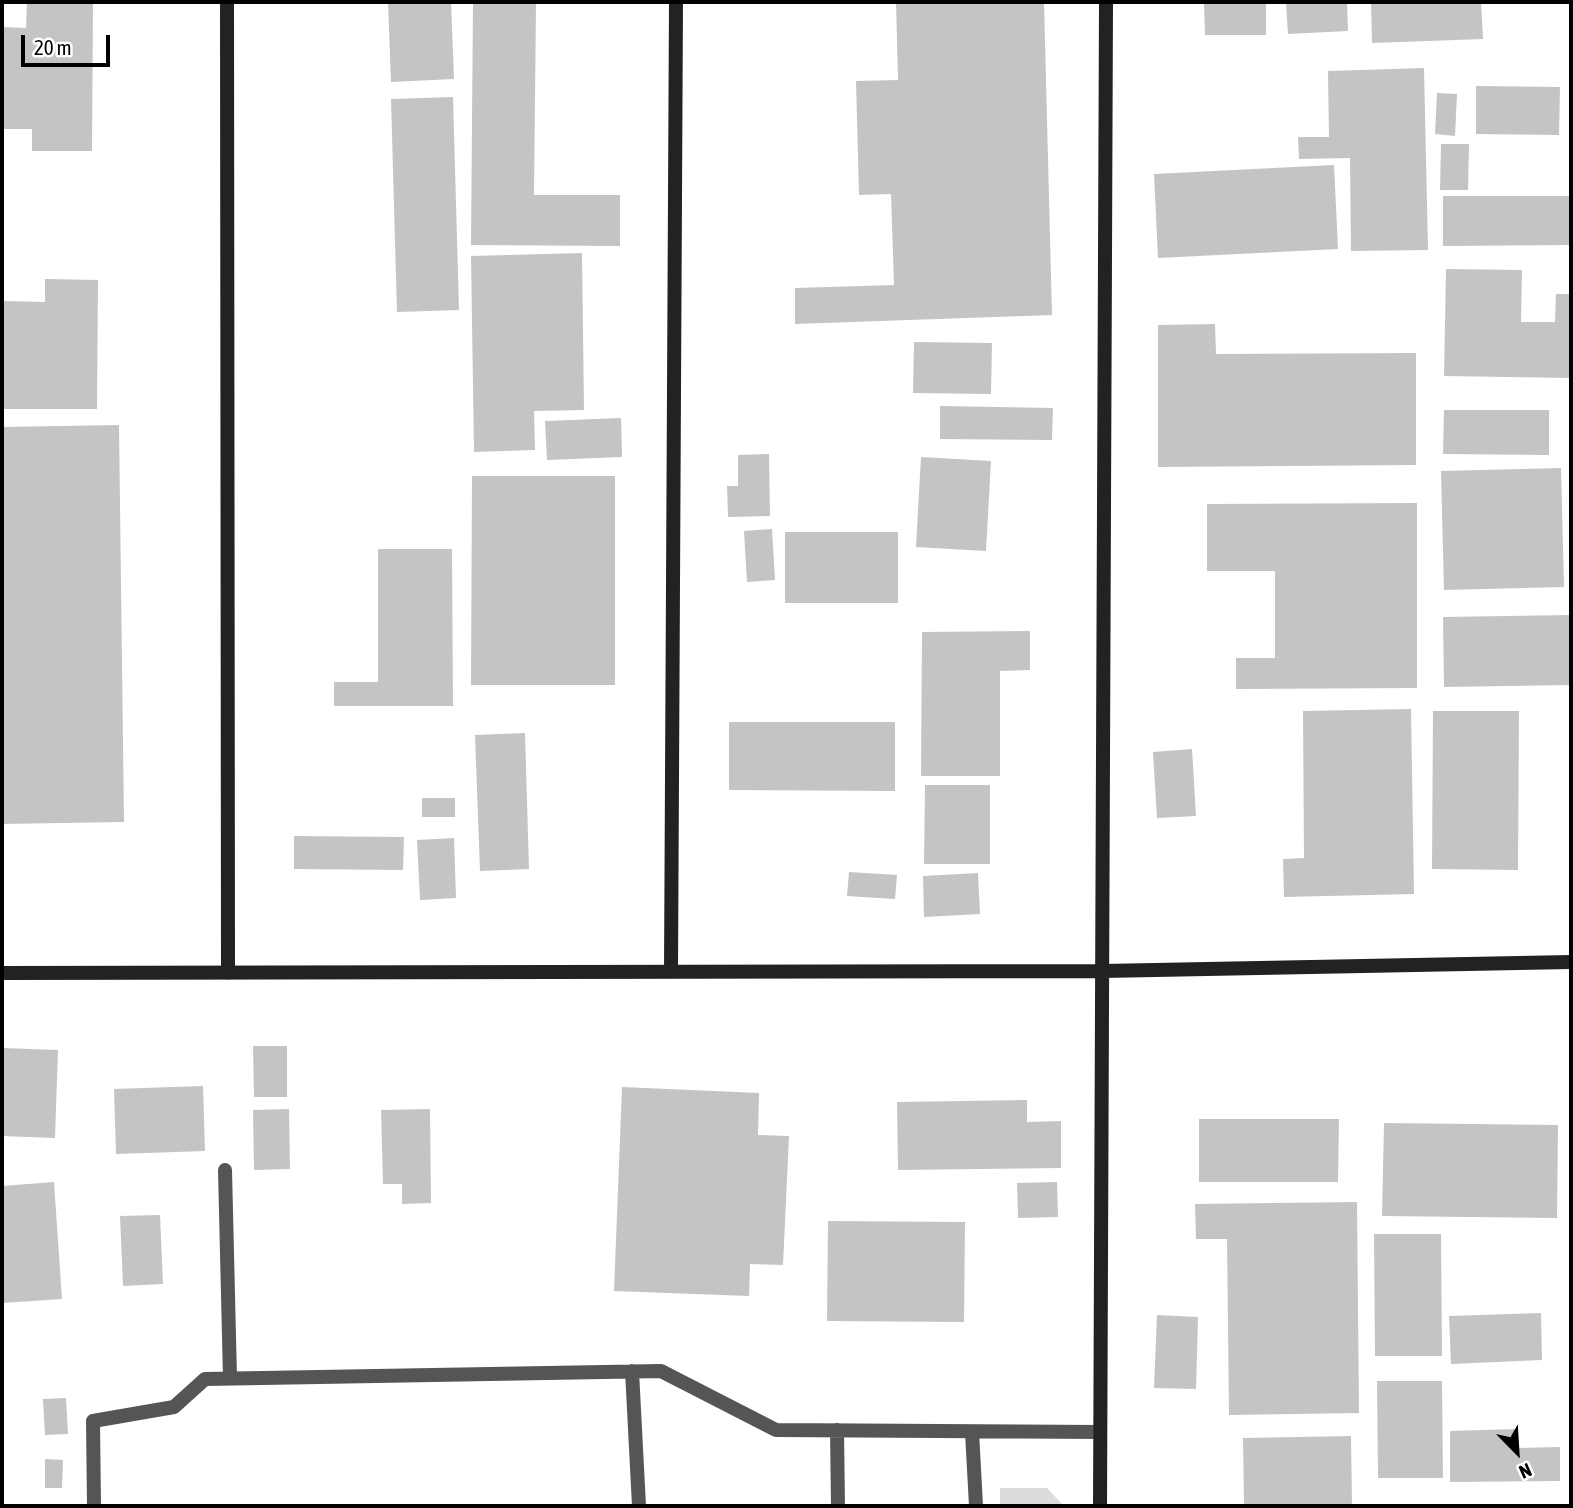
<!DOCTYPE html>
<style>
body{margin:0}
#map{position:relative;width:1573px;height:1508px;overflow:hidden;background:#fff;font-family:"Asap Condensed",sans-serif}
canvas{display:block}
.frame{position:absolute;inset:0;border:4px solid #000;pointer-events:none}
.north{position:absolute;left:1482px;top:1417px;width:70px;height:70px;-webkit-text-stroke:5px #fff;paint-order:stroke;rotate:156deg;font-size:19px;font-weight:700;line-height:28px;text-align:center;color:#000}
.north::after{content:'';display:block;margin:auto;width:24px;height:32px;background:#000;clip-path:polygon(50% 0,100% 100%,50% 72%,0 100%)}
.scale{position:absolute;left:21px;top:35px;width:89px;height:32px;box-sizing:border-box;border:4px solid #000;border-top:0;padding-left:9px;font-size:21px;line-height:24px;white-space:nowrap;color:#000;-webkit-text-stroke:5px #fff;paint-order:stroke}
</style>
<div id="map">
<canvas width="1573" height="1508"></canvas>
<div class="frame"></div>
<div class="north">N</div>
<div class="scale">20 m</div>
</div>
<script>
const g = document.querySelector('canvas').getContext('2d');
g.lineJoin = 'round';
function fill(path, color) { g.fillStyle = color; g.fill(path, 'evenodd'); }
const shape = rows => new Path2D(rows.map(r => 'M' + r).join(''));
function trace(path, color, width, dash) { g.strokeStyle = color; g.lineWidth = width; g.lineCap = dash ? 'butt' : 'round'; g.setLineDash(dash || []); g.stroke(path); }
const green = shape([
 [1000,1488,1047,1488,1064,1506,1000,1506]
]);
const building = shape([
 [27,2,93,2,92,151,32,151,32,129,2,129,2,27,26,28],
 [388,2,451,2,454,79,391,82],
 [473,2,536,2,534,195,620,195,620,246,471,245],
 [896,2,1044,2,1052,315,795,324,795,288,894,285,891,194,859,195,856,81,898,80],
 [1204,2,1266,2,1266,35,1205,35],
 [1286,2,1347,2,1348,31,1288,34],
 [1371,2,1481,2,1483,39,1372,43],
 [1424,68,1428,250,1351,251,1350,158,1299,159,1298,137,1329,137,1328,71],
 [1476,86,1560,87,1559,135,1476,134],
 [1437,93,1457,94,1455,136,1435,134],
 [453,97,459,310,397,312,391,99],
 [1441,144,1469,144,1468,190,1440,190],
 [1334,165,1338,249,1158,258,1154,174],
 [1443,196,1571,196,1571,245,1443,246],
 [582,253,584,410,534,411,535,450,474,452,471,256],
 [1446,269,1522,270,1521,322,1555,322,1556,294,1571,294,1571,378,1444,376],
 [45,279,98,280,97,409,2,409,2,301,45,302],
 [1215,324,1216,354,1416,353,1416,465,1158,467,1158,325],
 [914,342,992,343,991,394,913,393],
 [940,406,1053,408,1052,440,940,439],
 [1444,410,1549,410,1549,455,1443,454],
 [621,418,622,457,547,460,545,421],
 [119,425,124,822,2,824,2,427],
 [769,454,770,516,728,517,727,486,738,486,738,455],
 [921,457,991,461,986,551,916,547],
 [1561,468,1564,587,1444,590,1441,471],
 [472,476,615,476,615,685,471,685],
 [1417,503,1417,688,1236,689,1236,658,1275,658,1275,571,1207,571,1207,504],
 [772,529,775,580,747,582,744,531],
 [785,532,898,532,898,603,785,603],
 [378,549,452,549,453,706,334,706,334,682,378,682],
 [1571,615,1571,685,1444,687,1443,617],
 [1030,631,1030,670,1000,671,1000,776,921,776,922,632],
 [1411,709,1414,894,1284,897,1283,859,1304,858,1303,711],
 [1433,711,1519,711,1518,870,1432,869],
 [729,722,895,722,895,791,729,790],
 [525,733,529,869,480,871,475,735],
 [1192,749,1196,816,1157,818,1153,752],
 [925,785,990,785,990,864,924,864],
 [422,798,455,798,455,817,422,817],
 [294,836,404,837,403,870,294,869],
 [454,838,456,898,420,900,417,840],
 [849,872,897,875,895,899,847,896],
 [978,873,980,914,924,917,923,876],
 [253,1046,287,1046,287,1097,254,1097],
 [2,1048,58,1050,55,1138,2,1136],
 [203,1086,205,1151,116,1154,114,1089],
 [622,1087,759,1093,758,1135,789,1136,783,1265,750,1264,749,1296,614,1291],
 [1027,1100,1027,1122,1061,1121,1061,1168,898,1170,897,1102],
 [289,1109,290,1169,254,1170,253,1110],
 [430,1109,431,1203,402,1204,402,1184,383,1184,381,1110],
 [1199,1119,1339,1119,1338,1182,1199,1182],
 [1384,1123,1558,1125,1557,1218,1382,1216],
 [54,1182,62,1299,2,1303,2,1186],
 [1057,1182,1058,1217,1018,1218,1017,1183],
 [1357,1202,1359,1413,1229,1415,1227,1239,1196,1239,1195,1204],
 [160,1215,163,1284,123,1286,120,1216],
 [828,1221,965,1222,964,1322,827,1321],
 [1374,1234,1441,1234,1442,1356,1375,1356],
 [1541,1313,1542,1360,1451,1364,1449,1316],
 [1157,1315,1198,1317,1196,1389,1154,1388],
 [1377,1381,1442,1381,1443,1478,1378,1478],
 [66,1398,68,1434,45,1435,43,1399],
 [1517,1429,1517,1448,1560,1447,1560,1481,1450,1482,1450,1431],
 [1351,1436,1352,1506,1244,1506,1243,1438],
 [45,1459,63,1460,62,1488,45,1488]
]);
const lane = shape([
 [225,1170,230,1378],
 [632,1371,639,1506],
 [837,1430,838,1506],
 [972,1432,976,1506],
 [94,1506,93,1421,174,1407,205,1379,661,1371,776,1430,1100,1432]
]);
const secondary = shape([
 [227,2,228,973],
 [671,971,676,2],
 [2,973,1103,971,1571,962],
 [1100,1506,1106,2]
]);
fill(green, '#dcdcdc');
fill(building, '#c4c4c4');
trace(lane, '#555', 14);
trace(secondary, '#222', 14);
</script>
